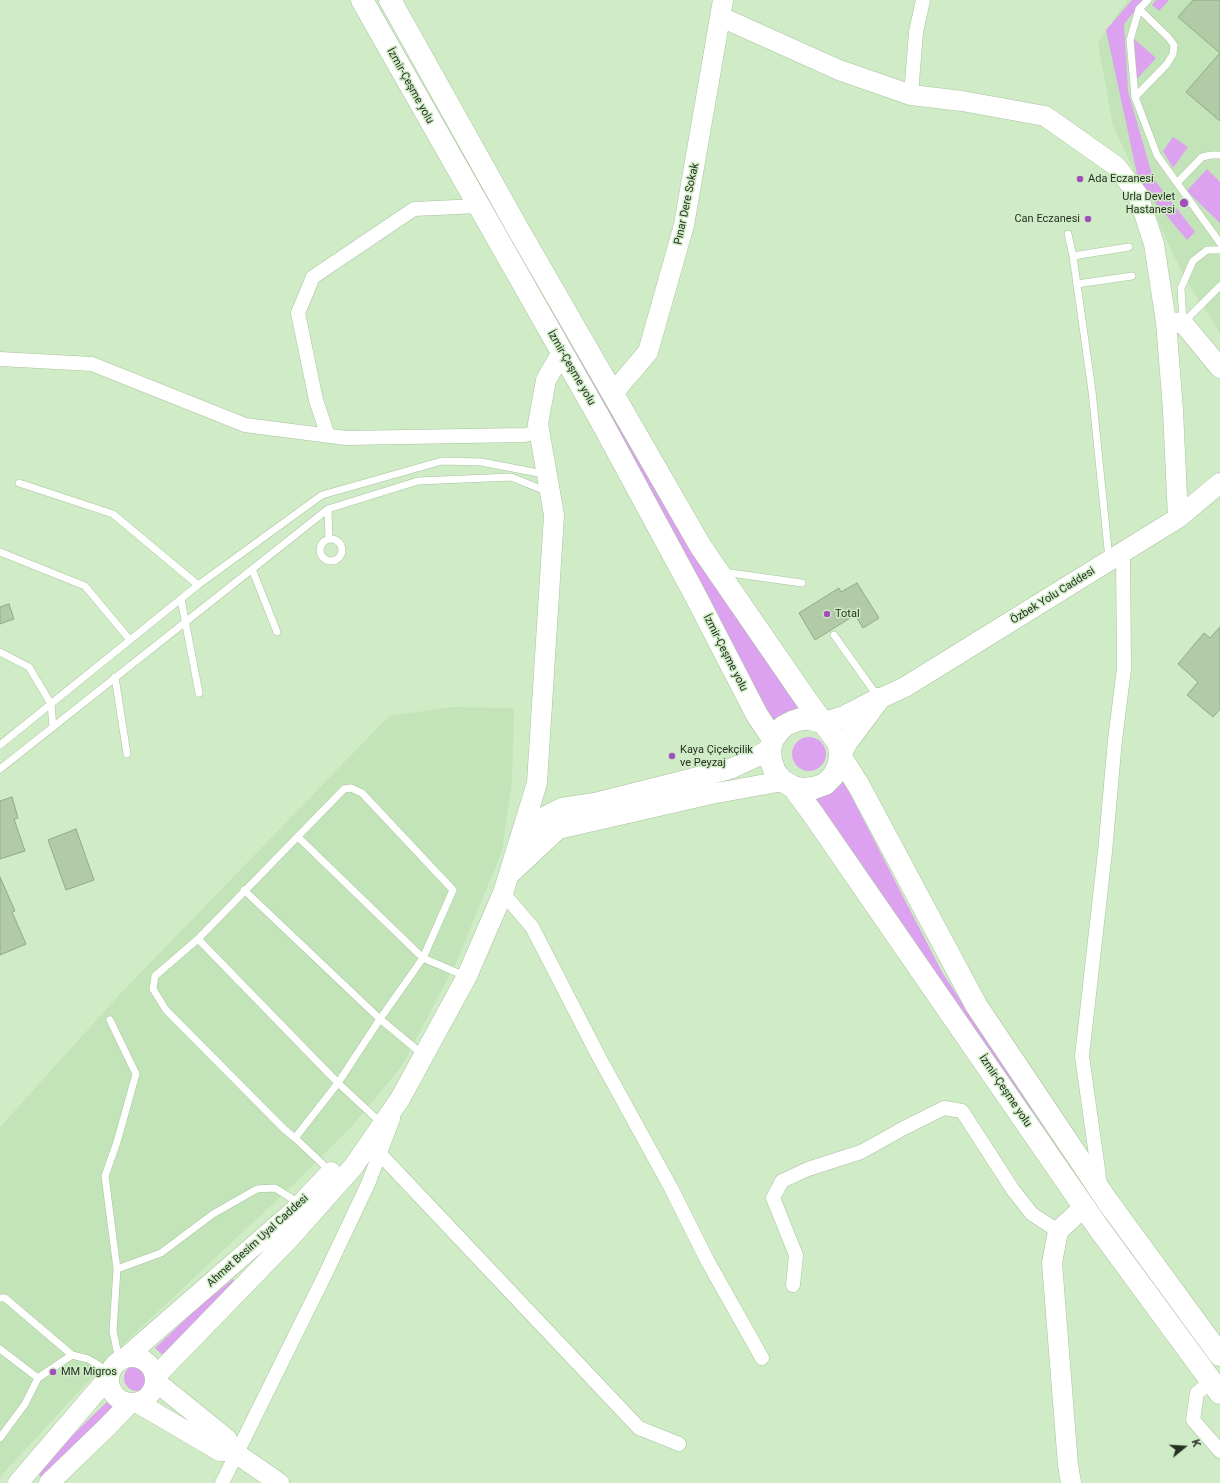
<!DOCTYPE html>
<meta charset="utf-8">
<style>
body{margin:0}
#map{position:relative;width:1220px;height:1483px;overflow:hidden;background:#d0ecc6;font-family:Roboto,sans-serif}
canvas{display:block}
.north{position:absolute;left:1164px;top:1427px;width:40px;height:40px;-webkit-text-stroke:3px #d0ecc6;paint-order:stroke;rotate:72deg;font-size:11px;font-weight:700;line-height:16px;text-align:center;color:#263122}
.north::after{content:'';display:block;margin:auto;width:14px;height:18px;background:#263122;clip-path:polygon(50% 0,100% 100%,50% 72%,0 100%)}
</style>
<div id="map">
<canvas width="1220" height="1483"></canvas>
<div class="north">K</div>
</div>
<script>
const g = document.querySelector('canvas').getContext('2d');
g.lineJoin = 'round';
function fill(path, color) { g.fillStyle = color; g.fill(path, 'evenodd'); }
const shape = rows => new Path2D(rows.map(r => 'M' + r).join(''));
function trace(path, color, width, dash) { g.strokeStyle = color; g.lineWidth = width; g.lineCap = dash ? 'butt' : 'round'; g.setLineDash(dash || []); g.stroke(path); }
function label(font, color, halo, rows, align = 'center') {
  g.font = font + ' Roboto,sans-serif'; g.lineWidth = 3; g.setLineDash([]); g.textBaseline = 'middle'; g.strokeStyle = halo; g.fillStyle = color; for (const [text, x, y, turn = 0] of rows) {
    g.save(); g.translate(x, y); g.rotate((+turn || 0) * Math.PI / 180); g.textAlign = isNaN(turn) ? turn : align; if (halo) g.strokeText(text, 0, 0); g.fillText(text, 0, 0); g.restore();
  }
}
const built = shape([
 [1127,0,1220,0,1220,333,1185,279,1113,126,1098,43],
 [453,707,514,708,512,781,502,851,457,961,402,1066,352,1126,294,1184,118,1349,0,1477,0,1127,120,994,389,716]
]);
const green = shape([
 [1132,0,1144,0,1124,24,1128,91,1153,178,1195,232,1187,240,1139,183,1106,30],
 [1156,0,1169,0,1159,11,1152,5],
 [1134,39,1156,58,1137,79],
 [1173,137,1188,147,1173,168,1163,151],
 [1207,169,1220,182,1220,223,1187,191],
 [494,210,672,518,800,711,775,726],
 '792 754a17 17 0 1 1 34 0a17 17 0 1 1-34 0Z',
 [843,780,942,972,1046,1131,1149,1281,815,797],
 [233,1279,235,1283,167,1359,155,1348,200,1306],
 '124 1378a13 13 0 1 1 26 0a13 13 0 1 1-26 0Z',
 [111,1398,122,1407,42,1478,39,1475,47,1462,82,1426]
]);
const building = shape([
 [1193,0,1220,0,1220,121,1186,92,1220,53,1178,17,1193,0],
 [857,583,879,618,863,628,855,615,815,640,799,613,839,588,841,592,857,583],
 [9,604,14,619,0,624,0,607,9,604],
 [1220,627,1220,709,1213,717,1187,695,1198,682,1178,664,1204,633,1210,638,1220,627],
 [12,797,18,818,14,819,25,851,0,859,0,801,12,797],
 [76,829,94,880,66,890,48,840,76,829],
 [0,877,15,911,12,912,26,944,0,955,0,877]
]);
const lane = shape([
 [1148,0,1139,9,1130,40,1135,97,1157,155,1220,243],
 [1135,97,1167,64,1173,54,1174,45,1168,37,1139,9],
 [1177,183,1202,157,1211,155,1220,155],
 [1068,234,1073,256,1092,391,1109,559],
 [1073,256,1129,247],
 [1077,284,1132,276],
 [1183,323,1181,288,1193,261,1207,250,1220,250],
 [1183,323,1220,286],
 [19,483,113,514,198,585],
 [328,509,329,539],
 '320 550a11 11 0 1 1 22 0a11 11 0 1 1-22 0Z',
 [0,552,85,586,130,640],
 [252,569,277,632],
 [723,572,802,583],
 [181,599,199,693],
 [834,635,878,697],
 [0,652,29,667,51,704,53,727],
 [115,677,127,754],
 [0,745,198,585,322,495,442,461,481,462,544,474],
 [0,769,328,509,418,481,511,477,546,491],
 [351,788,362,793,453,890,423,958,380,1019,338,1083,295,1138,284,1129,166,1010,153,989,155,976,198,939,344,789,351,788],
 [298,837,423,958,465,976],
 [244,890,380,1019,422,1054],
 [198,939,338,1083,379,1121],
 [110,1020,136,1074,117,1142,105,1176,117,1269,113,1331,119,1360],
 [295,1138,330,1171],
 [117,1269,161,1253,213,1214,257,1189,275,1188,291,1198,295,1208],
 [0,1298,5,1298,72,1355],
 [0,1349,38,1378],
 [0,1438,25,1404,38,1378,72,1355,88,1359,110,1372]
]);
const street = shape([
 [911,95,916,32,923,0],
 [0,359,92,364,245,425,346,438,525,435,539,432],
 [328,436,316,400,298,313,313,277,414,209,478,206],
 [503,893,532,927,599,1057,671,1188,707,1260,762,1358],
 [380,1154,639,1428,679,1444],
 [1100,1184,1082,1056,1105,852,1115,740,1124,669,1123,552],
 [793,1285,796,1255,773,1198,782,1181,808,1169,861,1152,904,1128,944,1108,962,1111,1013,1190,1032,1214,1058,1231],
 [1212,1381,1197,1393,1193,1420,1220,1451],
 [222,1483,324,1277,368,1184,393,1119]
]);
const secondary = shape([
 [721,17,839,70,911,95,962,101,1045,116,1116,166,1138,195,1154,244,1166,322,1173,410,1178,518],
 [1166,322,1183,323,1220,368],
 [613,393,648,352,684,225,723,0],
 [879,699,905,687,1178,518,1220,483],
 [525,841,538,820,562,808,595,803,730,769,756,757,770,749],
 [510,874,558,829,711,794,783,781],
 '109 1380a23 23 0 1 1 46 0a23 23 0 1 1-46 0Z',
 [125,1358,295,1210,331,1172],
 [155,1377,289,1239,353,1167,400,1099,467,976,503,893,537,783,554,515,538,424,546,380,562,352],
 [155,1381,227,1439,232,1451],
 [138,1403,220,1451,232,1451,237,1454,279,1483],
 [18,1483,108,1378],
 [49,1483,107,1427,129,1404],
 [1071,1483,1068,1465,1052,1263,1058,1231,1084,1207]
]);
const highway = shape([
 [362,0,600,419,694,593,757,715,773,739],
 [390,0,518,229,701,547,807,701,839,744,840,756,859,786,976,1005,1108,1202,1220,1355],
 [879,699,846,743,840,756,838,767,833,776,825,784,814,788,803,789,793,787,783,781,775,772,771,761,770,749,773,739,778,732,784,726,792,722,801,719,810,719,825,723,844,717,879,699],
 [793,787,813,814,1098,1227,1220,1393]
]);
const markers = [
 [1080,179,4,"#a34ebd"],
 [1184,203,5,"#a34ebd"],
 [1088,219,4,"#a34ebd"],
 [827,614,4,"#a34ebd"],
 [672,756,4,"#a34ebd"],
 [53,1372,4,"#a34ebd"]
];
const streetNames = [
 ["İzmir-Çeşme yolu",410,86,61],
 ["Pınar Dere Sokak",687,204,-78],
 ["İzmir-Çeşme yolu",571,368,60],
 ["Özbek Yolu Caddesi",1053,596,-32],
 ["İzmir-Çeşme yolu",725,653,63],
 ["İzmir-Çeşme yolu",1005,1091,56],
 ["Ahmet Besim Uyal Caddesi",258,1241,-42]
];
const poiNames = [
 ["Ada Eczanesi",1088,179],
 ["Urla Devlet",1175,197,"right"],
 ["Hastanesi",1175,210,"right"],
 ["Can Eczanesi",1080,219,"right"],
 ["Total",835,614],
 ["Kaya Çiçekçilik",680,750],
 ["ve Peyzaj",680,763],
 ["MM Migros",61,1372]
];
fill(built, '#c3e4b8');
fill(green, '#dca2ef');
fill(building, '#b0cba6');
trace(building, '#90ab87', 1);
trace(lane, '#a8c39e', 8);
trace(street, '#a8c39e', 15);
trace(secondary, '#a8c39e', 21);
trace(highway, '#a8c39e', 23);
trace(lane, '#fff', 7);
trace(street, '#fff', 14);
trace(secondary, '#fff', 20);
trace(highway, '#fff', 22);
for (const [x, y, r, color] of markers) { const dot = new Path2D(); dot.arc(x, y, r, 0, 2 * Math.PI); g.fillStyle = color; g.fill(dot); trace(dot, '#d0ecc6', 1.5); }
label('11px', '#263122', '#d0ecc6', streetNames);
label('11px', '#263122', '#d0ecc6', poiNames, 'left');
</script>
